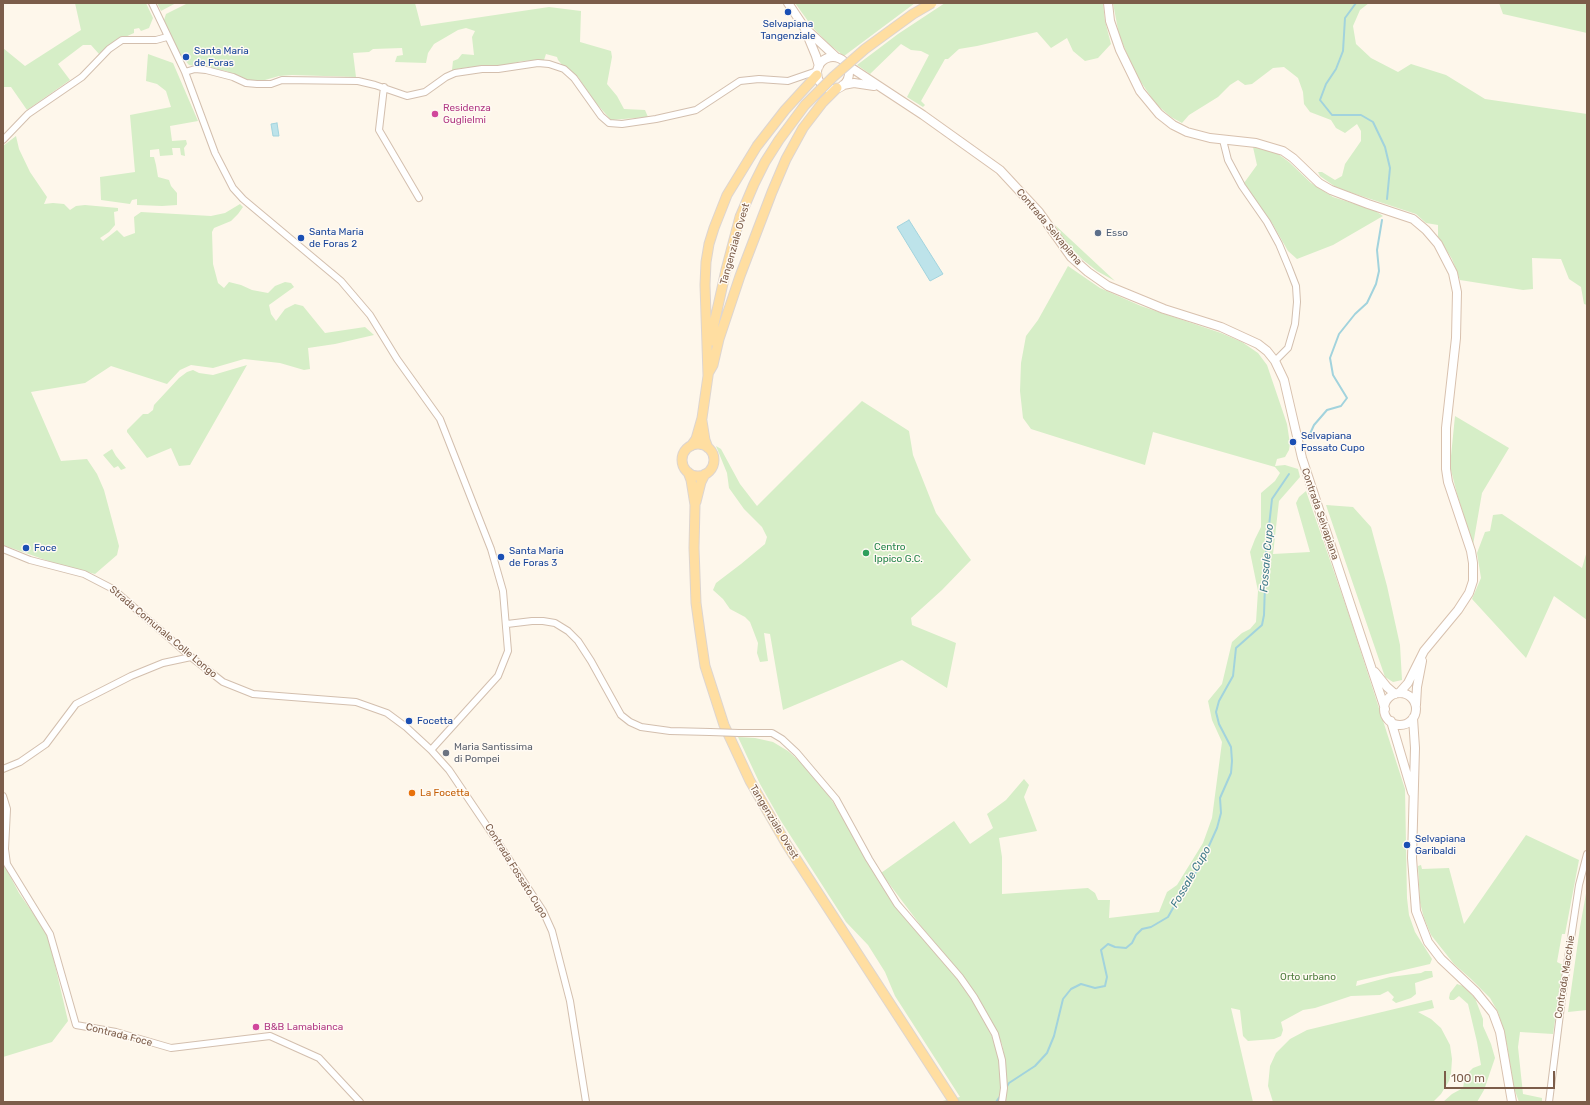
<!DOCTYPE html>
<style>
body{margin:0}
#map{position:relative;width:1590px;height:1105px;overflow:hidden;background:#fef7eb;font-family:Rubik,sans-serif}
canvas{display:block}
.frame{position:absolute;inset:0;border:4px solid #7c5d4a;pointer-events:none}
.scale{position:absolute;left:1444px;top:1071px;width:111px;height:18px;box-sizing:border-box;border:2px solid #7c5d4a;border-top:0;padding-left:5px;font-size:12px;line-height:14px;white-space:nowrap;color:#7c5d4a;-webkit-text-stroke:3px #fffaf3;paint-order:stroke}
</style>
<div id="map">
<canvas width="1590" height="1105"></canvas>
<div class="frame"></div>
<div class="scale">100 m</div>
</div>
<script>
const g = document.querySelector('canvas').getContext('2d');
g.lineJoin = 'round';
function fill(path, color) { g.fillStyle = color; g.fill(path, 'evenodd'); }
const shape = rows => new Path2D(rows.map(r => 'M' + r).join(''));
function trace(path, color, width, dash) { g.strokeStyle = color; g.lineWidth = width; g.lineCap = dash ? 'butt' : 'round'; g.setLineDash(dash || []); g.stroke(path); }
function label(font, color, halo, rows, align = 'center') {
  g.font = font + ' Rubik,sans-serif'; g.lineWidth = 3; g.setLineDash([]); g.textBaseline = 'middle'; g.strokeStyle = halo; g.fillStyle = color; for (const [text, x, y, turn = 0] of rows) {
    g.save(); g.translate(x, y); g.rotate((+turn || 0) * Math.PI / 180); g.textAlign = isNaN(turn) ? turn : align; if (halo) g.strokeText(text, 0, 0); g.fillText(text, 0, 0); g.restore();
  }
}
const green = shape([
 [75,3,146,3,153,18,149,28,141,31,139,28,134,29,134,33,114,42,99,54,91,45,83,45,58,64,70,80,27,110,11,87,3,87,3,48,25,66,81,30],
 [157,3,176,3,161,11],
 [188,3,415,3,421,26,549,7,581,11,580,42,611,51,612,57,607,84,617,96,624,109,645,110,648,117,611,120,596,103,578,77,564,67,558,60,557,57,546,54,544,60,522,61,502,66,469,67,452,70,453,61,458,59,462,54,474,55,472,37,475,31,466,28,458,30,434,44,428,53,426,63,395,62,397,56,403,55,402,48,373,49,369,52,353,53,356,77,292,75,279,76,258,82,247,80,226,71,189,65,181,56,169,33,164,20,166,14],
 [795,3,915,3,844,56,830,45,813,28],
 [945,3,1103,3,1105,21,1111,44,1098,58,1085,61,1073,51,1067,38,1051,48,1037,32,977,46,959,49,948,59,945,59,921,101,925,105,923,107,907,97,929,55,921,51,911,50,901,44,870,74,857,65,898,34],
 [1113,3,1369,3,1360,10,1353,26,1356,44,1371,58,1398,72,1411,64,1446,75,1485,99,1587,114,1587,305,1584,304,1581,287,1569,279,1561,259,1532,258,1533,289,1523,290,1460,280,1452,259,1438,237,1438,225,1426,223,1416,214,1337,188,1320,176,1318,172,1322,172,1335,180,1342,176,1345,164,1361,141,1361,131,1357,124,1345,133,1336,128,1331,120,1310,112,1304,104,1303,92,1298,78,1284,67,1273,68,1252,84,1245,85,1238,80,1230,85,1218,97,1189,115,1182,123,1171,117,1156,104,1136,75,1119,35],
 [1499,3,1587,3,1587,33,1503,14],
 [148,54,173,63,198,121,170,126,172,141,186,140,187,144,184,148,185,156,181,155,180,148,172,148,173,155,160,156,159,149,150,150,150,157,154,157,156,165,158,177,169,180,171,186,177,193,177,205,162,206,137,205,137,199,132,200,130,204,101,200,100,177,135,172,130,115,171,107,166,91,157,84,146,81],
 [16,136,19,149,30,172,47,197,44,204,53,203,64,204,70,210,76,206,85,205,118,208,118,211,114,212,115,225,109,232,100,238,103,241,117,230,124,237,135,233,134,217,141,212,211,216,225,213,240,204,243,207,238,214,231,221,214,228,212,232,213,264,218,283,224,288,229,282,241,285,252,290,268,293,275,286,285,282,291,283,294,287,269,305,271,314,276,321,285,309,295,304,303,306,325,333,365,327,374,335,335,344,308,348,310,369,304,370,280,363,244,359,213,368,191,365,180,370,167,384,111,366,85,383,31,392,61,461,87,459,97,474,104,490,119,546,117,555,95,574,54,563,3,545,3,146],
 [1253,147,1269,150,1278,154,1289,162,1311,183,1333,197,1374,210,1383,216,1333,245,1297,259,1288,251,1272,223,1244,183,1257,165],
 [1055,225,1115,281,1097,271,1083,260,1066,243],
 [1068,266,1100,288,1141,306,1221,333,1242,342,1258,353,1267,365,1287,424,1290,444,1289,450,1285,457,1277,459,1275,466,1285,465,1298,469,1300,477,1279,501,1273,554,1310,552,1296,503,1299,497,1306,491,1349,615,1405,789,1407,898,1409,915,1415,932,1432,959,1430,964,1357,981,1356,986,1390,977,1421,973,1425,971,1432,971,1433,977,1415,983,1416,994,1411,998,1396,1003,1392,1000,1394,997,1388,991,1380,995,1351,996,1315,1008,1303,1010,1281,1022,1283,1030,1281,1036,1274,1039,1248,1041,1243,1036,1240,1010,1231,1008,1253,1102,938,1102,960,1097,895,996,885,972,868,945,846,922,781,821,760,784,738,737,755,738,773,742,788,751,804,765,824,788,848,826,876,877,892,902,939,956,963,985,978,1008,992,1037,1005,1074,1006,1065,1002,1044,986,1013,965,978,921,926,881,873,954,821,970,844,993,828,987,814,1006,800,1024,779,1029,785,1024,797,1037,831,999,838,1002,857,1002,894,1088,888,1095,893,1098,900,1110,900,1109,918,1159,912,1167,892,1177,885,1203,843,1212,818,1222,742,1212,720,1208,701,1222,684,1232,642,1242,633,1250,629,1256,622,1258,591,1250,552,1255,539,1261,527,1261,493,1275,481,1280,473,1275,467,1153,432,1145,465,1031,429,1023,418,1020,391,1021,363,1026,336,1038,320],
 [247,365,190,465,179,466,171,448,147,458,127,432,127,430,143,414,148,414,153,410,154,405,179,378,187,372,193,370,199,373,213,375],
 [862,401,909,431,913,455,936,513,971,560,942,590,911,618,912,625,956,643,947,688,902,660,783,710,770,634,764,633,768,661,760,662,757,653,758,643,750,622,745,617,730,609,723,599,713,590,716,583,741,564,765,544,767,537,762,527,744,509,729,488,727,473,716,446,721,449,740,484,757,506],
 [1455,416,1509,448,1482,493,1473,545,1457,494,1450,466],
 [112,449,116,456,126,468,121,470,118,466,114,468,103,455],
 [1326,505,1353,507,1371,527,1387,586,1400,645,1402,680,1393,682,1385,677],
 [1502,514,1582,568,1587,551,1587,620,1554,596,1526,658,1472,599,1481,578,1477,553,1485,532,1490,531,1493,515],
 [1526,835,1579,860,1565,934,1562,934,1557,962,1563,965,1553,1034,1520,1032,1518,1047,1523,1094,1542,1098,1542,1102,1519,1102,1514,1088,1507,1045,1498,1012,1490,998,1471,979,1454,964,1431,935,1424,918,1420,903,1418,866,1421,865,1422,869,1449,868,1464,924],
 [3,863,19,893,48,935,68,1021,52,1042,3,1057],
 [1587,888,1587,1010,1568,1012,1580,927],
 [1457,984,1463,986,1475,998,1483,1019,1483,1026,1491,1044,1495,1058,1484,1090,1477,1102,1443,1102,1452,1094,1463,1088,1464,1082,1469,1072,1473,1068,1481,1065,1477,1042,1468,1004,1459,996,1454,1000,1450,1000,1449,998,1450,993],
 [1432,1000,1434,1008,1418,1012,1431,1019,1441,1028,1450,1045,1452,1059,1451,1074,1449,1081,1441,1094,1433,1102,1273,1102,1268,1086,1270,1066,1276,1053,1290,1039,1307,1030]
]);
const water = shape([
 [277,123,279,136,273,136,271,124,277,123],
 [909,220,943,274,930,281,897,227,909,220]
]);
const stream = shape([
 [1356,3,1345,18,1343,51,1336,69,1326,84,1320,100,1332,115,1361,115,1373,122,1385,147,1390,168,1387,199],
 [1309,436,1314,425,1327,410,1341,406,1347,398,1333,375,1330,358,1339,334,1355,314,1367,303,1376,284,1379,271,1377,250,1382,220],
 [1006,1088,1009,1083,1035,1066,1047,1053,1054,1036,1063,999,1071,989,1081,984,1095,988,1105,986,1107,977,1101,950,1108,944,1115,947,1126,948,1132,943,1136,935,1142,929,1151,927,1168,917,1183,890,1199,868,1217,828,1221,813,1220,798,1231,773,1232,761,1231,747,1219,724,1216,712,1219,701,1233,676,1236,648,1262,625,1264,615,1266,553,1272,499,1289,474],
 [996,1102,1001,1095]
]);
const street = shape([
 [152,3,185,72,215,153,233,188,243,199,341,281,370,315,397,359,440,419,491,549,503,591,508,651,498,676,431,750],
 [185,72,195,69,206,70,233,77,246,83,257,84,271,84,282,80,358,81,375,85,407,96,425,92,446,77,455,73,482,69,498,69,538,63,549,64,564,69,574,78,601,116,609,123,622,124,656,119,696,110,740,81,759,79,788,81,817,71],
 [384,87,379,130,419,198],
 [3,140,28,114,82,77,109,49,122,40,156,40,167,37],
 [1223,140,1228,160,1242,186,1267,222,1279,244,1289,268,1296,286,1297,302,1295,324,1288,348,1275,361],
 [3,549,30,560,84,574,113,589,191,657,223,682,253,694,356,702,387,713,406,727,431,750,449,770,497,841,543,911,552,931,570,1001,586,1102],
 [507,624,532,621,543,621,555,623,568,631,578,641,591,661,621,715,630,722,641,727,670,731,710,732],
 [739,733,772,733,782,739,797,753,836,799,869,859,897,904,960,977,974,997,995,1034,1002,1060,1004,1088,1002,1102],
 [3,769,20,762,46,744,76,704,131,676,163,663,191,657],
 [3,796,7,809,5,849,7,864,50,934,76,1025,116,1032,171,1048,270,1036,319,1058,360,1102],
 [1549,1102,1562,998,1579,885,1587,854]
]);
const secondary = shape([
 [788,3,804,27,816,56,819,66],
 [1108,3,1110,21,1120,50,1140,91,1159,114,1173,125,1187,132,1210,138,1256,143,1283,151,1293,158,1319,183,1331,190,1368,204,1413,219,1426,230,1438,244,1453,273,1457,292,1456,338,1446,428,1446,469,1448,482,1471,551,1473,563,1473,581,1469,593,1458,610,1424,651,1408,683,1399,693],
 [807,30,836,57],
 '817 73a16 16 0 1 1 32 0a16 16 0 1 1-32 0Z',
 [847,65,923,115,1000,170,1039,212,1071,257,1088,272,1108,286,1164,309,1221,327,1258,344,1267,351,1275,361,1284,380,1302,458,1385,709],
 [843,85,854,83,874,86],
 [1375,672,1387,687,1395,694],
 '1384 709a16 16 0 1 1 32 0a16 16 0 1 1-32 0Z',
 [1416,705,1417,687,1422,661],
 [1413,718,1415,748,1412,858,1416,911,1428,942,1441,959,1476,992,1493,1013,1500,1032,1512,1102],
 [1391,721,1412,792]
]);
const primary = shape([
 [712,341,714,324,726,270,740,217],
 [709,372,713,365,719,339,740,276,772,192,786,159,803,128,823,102,837,88],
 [708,375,705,285,706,262,709,244,714,228,727,195,757,146,785,110,817,75],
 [702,421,705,440,708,448],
 '682 460a16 16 0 1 1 32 0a16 16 0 1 1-32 0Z',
 [691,446,696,439,702,418,709,369],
 [688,472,691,480,695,505,694,548,696,603,700,632,705,666,724,725,750,781,787,845,954,1102],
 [696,502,701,482,705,474]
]);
const streetBridge = shape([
 [710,732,739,733]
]);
const primaryBridge = shape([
 [740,217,754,184,765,162,779,140,805,105,833,77,865,49,913,14,932,3]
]);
const markers = [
 [788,12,4,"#1a4fb4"],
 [186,57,4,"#1a4fb4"],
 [435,114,4,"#d1479c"],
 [1098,233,4,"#5c6f8a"],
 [301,238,4,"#1a4fb4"],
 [1293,442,4,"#1a4fb4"],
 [26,548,4,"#1a4fb4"],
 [866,553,4,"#2e9e5b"],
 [501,557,4,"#1a4fb4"],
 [409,721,4,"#1a4fb4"],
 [446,753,4,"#6b7280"],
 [412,793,4,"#e8710a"],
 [1407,845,4,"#1a4fb4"],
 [256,1027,4,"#d1479c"]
];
const transitNames = [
 ["Selvapiana",788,24,"center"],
 ["Tangenziale",788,36,"center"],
 ["Santa Maria",194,51],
 ["de Foras",194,63],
 ["Santa Maria",309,232],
 ["de Foras 2",309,244],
 ["Selvapiana",1301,436],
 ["Fossato Cupo",1301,448],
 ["Foce",34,548],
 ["Santa Maria",509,551],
 ["de Foras 3",509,563],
 ["Focetta",417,721],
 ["Selvapiana",1415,839],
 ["Garibaldi",1415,851]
];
const hotelNames = [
 ["Residenza",443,108],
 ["Guglielmi",443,120],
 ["B&B Lamabianca",264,1027]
];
const streetNames = [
 ["Contrada Selvapiana",1049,227,50],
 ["Tangenziale Ovest",735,244,-74],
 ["Contrada Selvapiana",1320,514,71],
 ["Strada Comunale Colle Longo",163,632,40],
 ["Tangenziale Ovest",774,822,59],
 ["Contrada Fossato Cupo",516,871,58],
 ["Contrada Macchie",1565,977,-81],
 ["Contrada Foce",119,1035,14]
];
const serviceNames = [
 ["Esso",1106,233]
];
const leisureNames = [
 ["Centro",874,547],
 ["Ippico G.C.",874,559]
];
const worshipNames = [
 ["Maria Santissima",454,747],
 ["di Pompei",454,759]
];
const foodNames = [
 ["La Focetta",420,793]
];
const parkNames = [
 ["Orto urbano",1308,977]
];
const waterNames = [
 ["Fossale Cupo",1267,558,-85],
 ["Fossale Cupo",1191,877,-60]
];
fill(green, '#d6eec7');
fill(water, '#bde3ea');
trace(water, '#a2d3dd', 1);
trace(stream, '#a2d3dd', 2);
trace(street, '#d3bfae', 8);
trace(secondary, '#d8c1ae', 10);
trace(primary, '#ddd5d0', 11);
trace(street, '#fff', 6);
trace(secondary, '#fff', 8);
trace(primary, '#ffdea1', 9);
trace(streetBridge, '#d3bfae', 8, []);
trace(primaryBridge, '#ddd5d0', 11, []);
trace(streetBridge, '#fff', 6);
trace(primaryBridge, '#ffdea1', 9);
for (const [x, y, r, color] of markers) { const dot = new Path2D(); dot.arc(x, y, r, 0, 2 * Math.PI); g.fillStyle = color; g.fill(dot); trace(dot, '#fffaf3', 1.5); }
label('10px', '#164399', '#fffaf3', transitNames, 'left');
label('10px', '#b23c85', '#fffaf3', hotelNames, 'left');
label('10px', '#7c5d4a', '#fffaf3', streetNames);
label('10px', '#4e5e75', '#fffaf3', serviceNames, 'left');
label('10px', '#27864d', '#fffaf3', leisureNames, 'left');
label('10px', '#5b616d', '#fffaf3', worshipNames, 'left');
label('10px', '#c56008', '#fffaf3', foodNames, 'left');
label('10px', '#4f7d3e', '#fffaf3', parkNames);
label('italic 11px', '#3f7b8a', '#fffaf3', waterNames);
</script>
